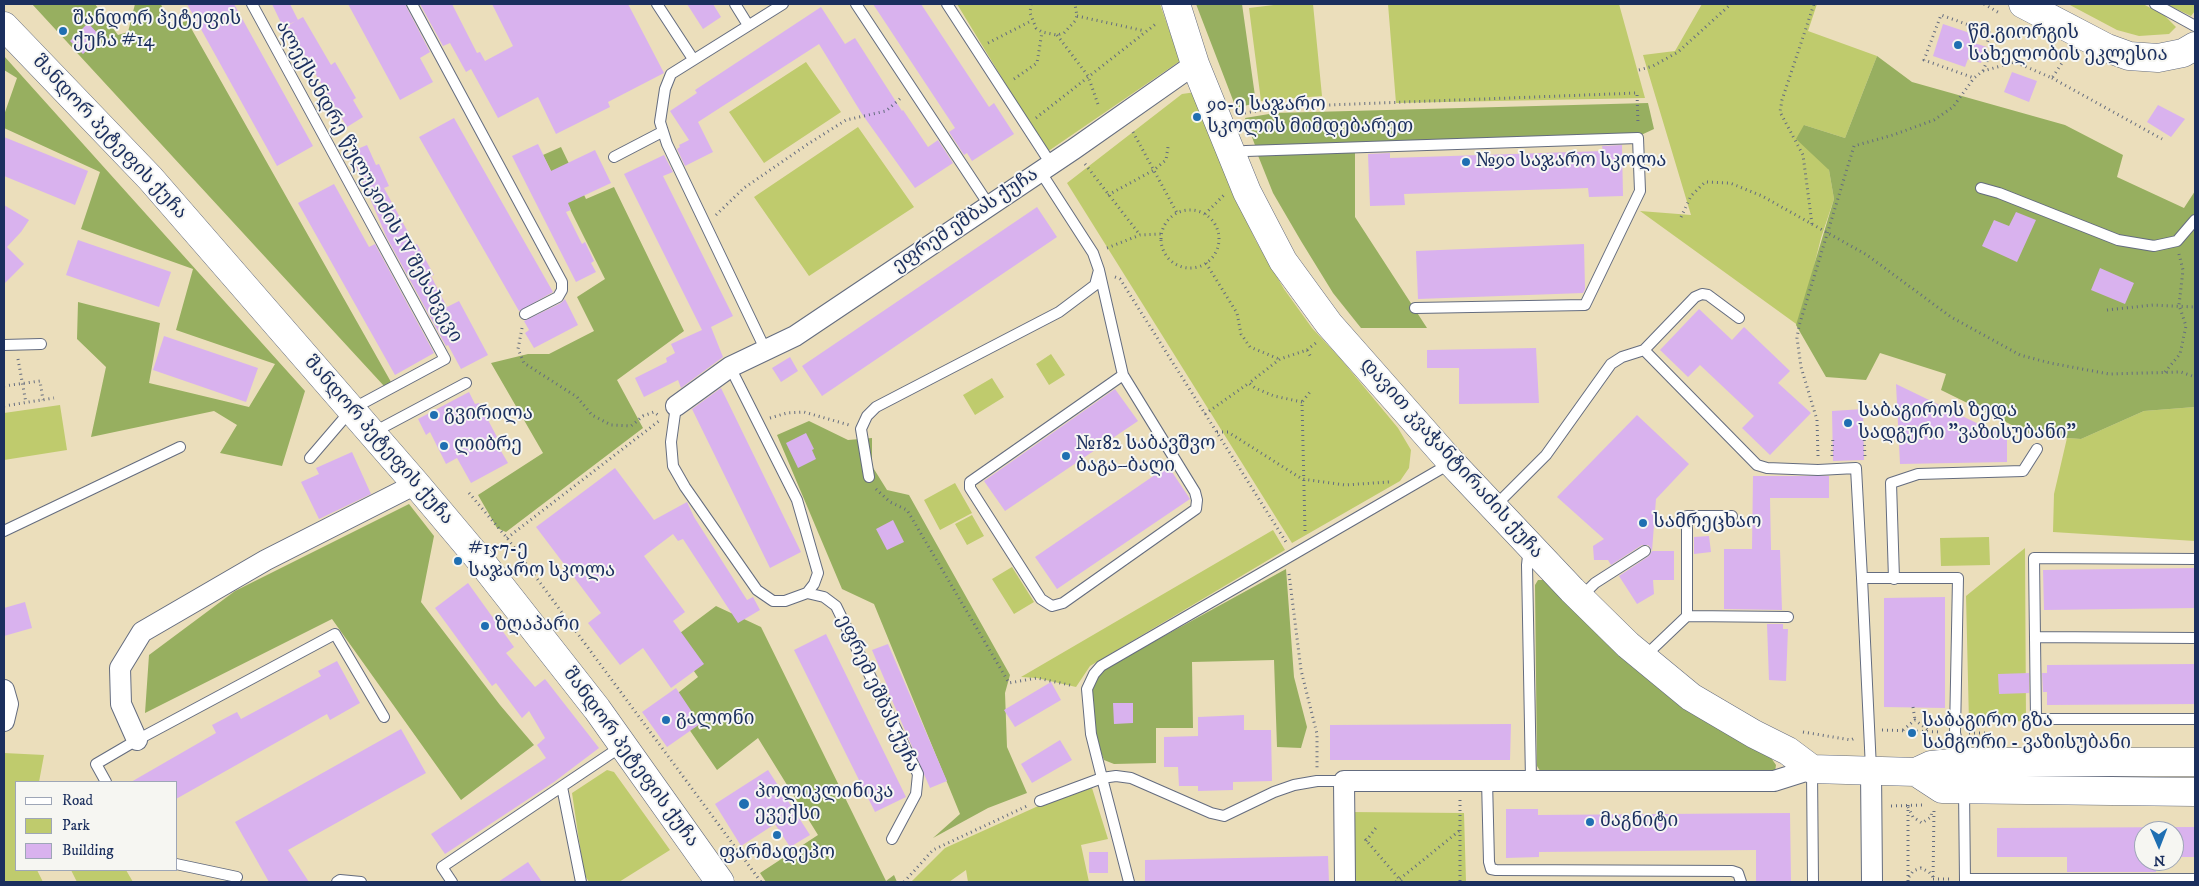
<!DOCTYPE html>
<meta charset="utf-8">
<style>
body{margin:0}
#map{position:relative;width:2199px;height:886px;overflow:hidden;background:#ebdebb;font-family:"IM FELL DW Pica",serif}
canvas{display:block}
.frame{position:absolute;inset:0;border:5px solid #1b2f5e;pointer-events:none}
.legend{position:absolute;left:15px;top:781px;width:162px;height:90px;box-sizing:border-box;background:#f6f6f2;border:1px solid #9ea6b7;margin:0;padding:6px 9px;list-style:none;font-size:15px;color:#1b2f5e}
.legend li{display:flex;align-items:center;gap:10px;height:25px}
.legend b{width:25px;border:1px solid #9ea6b7}
.north{position:absolute;left:2134px;top:821px;width:50px;height:50px;box-sizing:border-box;background:#f6f6f2;border:1px solid #9ea6b7;border-radius:50%;rotate:179deg;font-size:14px;font-weight:700;line-height:20px;text-align:center;color:#1b2f5e}
.north::after{content:'';display:block;margin:auto;width:18px;height:22px;background:#1f6fb2;clip-path:polygon(50% 0,100% 100%,50% 72%,0 100%)}
</style>
<div id="map">
<canvas width="2199" height="886"></canvas>
<div class="frame"></div>
<ul class="legend">
<li><b style="height:6px;background:#fff"></b>Road</li>
<li><b style="height:14px;background:#bfcb6d"></b>Park</li>
<li><b style="height:14px;background:#d9b2ee"></b>Building</li>
</ul>
<div class="north">N</div>
</div>
<script>
const g = document.querySelector('canvas').getContext('2d');
g.lineJoin = 'round';
function fill(path, color) { g.fillStyle = color; g.fill(path, 'evenodd'); }
const shape = rows => new Path2D(rows.map(r => 'M' + r).join(''));
function trace(path, color, width, dash) { g.strokeStyle = color; g.lineWidth = width; g.lineCap = dash ? 'butt' : 'round'; g.setLineDash(dash || []); g.stroke(path); }
function label(font, color, halo, rows, align = 'center') {
  g.font = font + ' "IM FELL DW Pica","Noto Serif Georgian",serif'; g.lineWidth = 4; g.setLineDash([]); g.textBaseline = 'middle'; g.strokeStyle = halo; g.fillStyle = color; for (const [text, x, y, turn = 0] of rows) {
    g.save(); g.translate(x, y); g.rotate((+turn || 0) * Math.PI / 180); g.textAlign = isNaN(turn) ? turn : align; if (halo) g.strokeText(text, 0, 0); g.fillText(text, 0, 0); g.restore();
  }
}
const green = shape([
 [957,4,1160,4,1180,61,1047,152],
 [1282,4,1313,4,1322,96,1261,101,1249,8],
 [1388,4,1619,4,1645,98,1396,103],
 [1702,4,1817,4,1808,31,1877,56,1845,138,1804,125,1829,170,1834,199,1821,238,1799,326,1640,211,1691,215,1643,55,1675,51],
 [2068,4,2143,4,2164,15,2176,27,2169,34,2139,36,2117,30],
 [2166,4,2195,4,2195,11,2191,16],
 [806,62,841,112,764,163,729,112],
 [1196,92,1231,188,1256,241,1284,289,1312,328,1340,358,1398,428,1411,450,1409,468,1400,481,1292,543,1067,183,1182,94],
 [858,127,914,207,809,276,754,197],
 [1051,354,1065,375,1049,385,1036,364],
 [992,378,1004,397,975,415,963,395],
 [60,405,67,450,4,460,4,413],
 [2195,407,2195,541,2053,532,2054,494,2067,438,2081,439,2144,411],
 [955,483,972,513,940,530,924,500],
 [972,515,984,536,967,545,955,524],
 [1273,530,1285,550,1090,666,1076,687,1037,678,1021,677],
 [1989,537,1990,565,1941,566,1940,538],
 [2025,548,2026,721,1969,723,1966,596],
 [1012,567,1034,602,1014,614,992,579],
 [4,753,44,755,39,782,16,782,16,870,37,870,43,882,4,882],
 [607,770,614,772,670,850,619,882,589,882,584,874,572,793],
 [1092,788,1108,839,1081,845,1089,882,968,882,966,870,949,882,911,882,945,848,1056,798],
 [1349,812,1464,813,1466,882,1351,882],
 [71,870,126,870,133,882,77,882]
]);
const forest = shape([
 [32,4,95,4,118,35,128,32,135,4,161,4,168,26,187,21,391,382,384,386],
 [1196,4,1242,4,1256,103,1236,108],
 [4,56,305,391,282,466,220,453,237,425,214,411,91,437,106,367,77,339,78,302,160,323,149,383,249,407,275,364,176,330,193,269,81,229,100,172,4,128,4,115,17,78,4,70],
 [1877,56,1912,82,2065,125,2123,155,2117,177,2184,208,2195,191,2195,407,2144,411,2081,439,2067,438,2030,434,1941,390,1946,374,1880,353,1866,380,1826,377,1796,325,1834,199,1829,170,1796,139,1804,125,1845,138],
 [1648,103,1654,129,1641,135,1256,148,1245,118,1275,113],
 [561,147,586,199,614,187,684,331,617,380,643,428,506,532,497,528,478,495,543,453,491,363,528,354,549,354,594,331,577,297,605,279,543,155],
 [1355,151,1355,217,1427,328,1361,328,1333,293,1301,241,1273,193,1257,153],
 [809,421,848,440,872,438,872,466,887,490,909,495,1010,675,1005,693,1007,747,1027,793,988,808,933,838,960,814,874,604,842,589,777,435],
 [409,504,434,536,421,602,500,705,534,745,461,800,332,619,145,713,149,655,235,591],
 [1286,569,1294,677,1307,727,1301,748,1277,747,1274,660,1192,662,1193,728,1156,728,1156,763,1114,764,1104,760,1097,742,1092,702,1092,686,1097,676,1104,669],
 [1538,580,1544,580,1767,752,1776,765,1775,772,1542,774,1537,766,1535,585],
 [716,606,761,627,886,881,894,875,897,882,766,882,760,873,818,835,758,738,717,770,669,700,698,677,672,639]
]);
const building = shape([
 [187,4,234,4,313,146,277,166],
 [272,4,290,4,298,20,283,27],
 [348,4,405,4,430,52,420,58,433,82,400,100],
 [420,4,452,4,477,53,480,52,485,61,513,46,492,4,628,4,664,73,608,102,610,107,556,134,538,97,498,118,471,69,466,72,450,43,443,46],
 [687,4,713,4,721,17,703,29],
 [873,4,921,4,989,107,994,103,1014,134,972,161,967,153,964,155,949,132,955,128],
 [821,7,845,44,855,38,902,111,903,110,928,147,938,140,953,163,915,188,862,114,819,44,698,122,713,152,685,166,677,149,680,147,679,145,689,140,670,111,697,93,695,90],
 [303,17,331,65,335,62,356,98,353,100,363,117,347,127,287,26],
 [88,23,101,37,83,54,70,41],
 [1943,24,1976,35,1974,43,1987,47,1981,63,1968,59,1965,67,1933,56],
 [2012,72,2037,81,2029,102,2004,92],
 [2158,105,2185,119,2171,137,2147,122],
 [454,118,553,292,519,311,419,137],
 [4,137,88,171,75,205,4,176],
 [538,144,551,171,595,150,611,183,568,203,571,210,566,212,582,244,585,242,594,261,591,263,596,272,576,282,512,156],
 [367,145,376,165,379,164,389,186,384,188,415,245,417,244,434,275,431,276,447,307,459,301,488,355,461,369,448,345,446,346,387,238,350,152],
 [1622,145,1623,196,1589,197,1588,188,1404,194,1405,205,1370,206,1368,154,1390,153,1390,158,1603,151,1602,146],
 [664,155,673,172,663,176,733,316,711,327,723,357,681,388,678,380,644,397,635,378,667,362,666,358,675,353,671,344,702,330,624,174],
 [334,184,369,247,375,244,434,353,395,375,298,203],
 [4,205,29,220,21,232,7,247,24,264,4,284],
 [1037,207,1057,237,822,396,802,366],
 [2016,212,2036,220,2017,262,1982,246,1994,220,2009,226],
 [78,240,171,272,159,307,66,275],
 [1584,244,1585,289,1583,293,1418,299,1416,251],
 [2100,268,2134,283,2125,304,2091,290],
 [565,299,578,325,534,348,525,333,529,330,524,321,561,303],
 [1699,309,1732,340,1744,327,1790,371,1778,383,1811,413,1770,455,1742,428,1754,416,1700,365,1688,377,1660,350],
 [164,336,258,368,246,402,153,370],
 [1536,348,1539,403,1459,404,1459,368,1427,368,1427,350],
 [790,357,798,371,781,382,772,368],
 [1896,384,1989,429,2007,429,2007,462,1900,464],
 [721,388,801,552,770,568,692,409],
 [1115,389,1138,421,1005,511,984,481],
 [469,392,475,404,479,403,497,437,494,439,508,463,471,483,457,458,446,464,430,432,426,435,418,419],
 [1863,409,1864,460,1833,461,1832,411],
 [1637,415,1689,464,1656,499,1652,551,1674,551,1674,580,1653,580,1654,594,1637,604,1619,576,1649,556,1652,551,1650,547,1648,545,1642,545,1611,565,1608,560,1594,560,1593,546,1604,539,1557,497],
 [806,433,814,449,812,450,816,459,798,468,786,443],
 [352,452,371,494,319,519,301,482,319,474,316,468],
 [1168,466,1190,499,1057,589,1035,557],
 [615,468,654,520,687,502,694,517,747,600,753,597,760,610,738,623,683,539,678,541,673,534,644,556,685,612,673,621,704,664,671,688,643,648,620,665,588,623,601,613,536,527],
 [1753,476,1829,476,1829,498,1770,498,1771,550,1780,550,1782,610,1724,609,1724,549,1752,549],
 [893,520,904,542,887,550,876,529],
 [1709,536,1711,552,1694,554,1694,537],
 [2195,568,2195,608,2044,610,2043,570],
 [468,583,514,647,506,653,535,687,545,679,599,748,554,782,445,854,431,834,546,758,537,745,545,738,529,711,522,718,496,683,492,686,435,608],
 [1945,597,1945,708,1884,707,1884,598],
 [25,602,32,628,4,636,4,608],
 [1767,624,1783,624,1783,629,1788,629,1786,681,1769,680],
 [826,634,906,797,875,812,794,650],
 [888,644,947,781,930,788,888,691,889,690,872,650],
 [337,661,360,703,330,720,327,714,176,799,176,782,131,782,216,733,212,725,237,712,241,719,321,676,318,671],
 [2195,664,2195,704,2047,705,2047,692,2043,692,2042,673,2047,673,2047,665],
 [2029,673,2029,693,1999,694,1998,674],
 [1051,682,1061,700,1015,727,1004,710],
 [676,688,700,724,667,747,642,712],
 [1113,703,1133,703,1133,723,1114,724],
 [1244,715,1244,730,1271,730,1272,781,1233,782,1233,790,1198,791,1198,786,1179,786,1178,767,1164,767,1164,737,1198,736,1198,717],
 [1511,724,1510,760,1330,760,1330,725],
 [401,729,426,773,288,850,309,882,269,882,235,822],
 [1060,740,1072,760,1032,783,1021,764],
 [768,770,810,835,790,847,775,824,741,846,715,804],
 [1506,809,1538,809,1538,815,1790,813,1791,882,1756,882,1756,850,1539,852,1539,857,1506,858],
 [2195,827,2195,857,2174,857,2174,831,2144,831,2144,861,2156,861,2156,872,2067,872,2067,857,1997,857,1997,828],
 [1089,852,1108,852,1108,873,1089,873],
 [1328,856,1329,882,1145,882,1145,860],
 [528,862,542,882,498,882]
]);
const path = shape([
 [1031,4,1030,13,1036,28,1042,32,1057,35,1064,33,1075,21,1077,16,1075,4],
 [1984,4,2001,14],
 [1077,16,1145,31],
 [1057,35,1088,76,1099,107],
 [988,43,1031,21],
 [1639,70,1653,66,1678,52,1731,4],
 [1983,71,1993,46,1987,43,1991,33,1941,15,1924,60,1974,78,1983,71,2015,62,2052,78,2068,54],
 [2052,78,2162,139],
 [1014,79,1037,63,1042,32],
 [1240,114,1277,107,1637,93,1638,124],
 [1036,118,1157,23],
 [1133,132,1177,213],
 [1085,164,1140,235],
 [1108,195,1154,170,1166,160,1168,147],
 '1161 239a29 29 0 1 1 58 0a29 29 0 1 1-58 0Z',
 [1205,214,1224,195],
 [716,215,744,188,808,144,846,120,886,111,902,97],
 [1681,217,1691,196,1705,182,1730,183,1762,196,1867,255,1951,317,2020,355,2050,363,2109,374,2181,372,2195,377],
 [1812,224,1803,155,1780,112,1782,100,1814,4],
 [1107,248,1140,235,1161,234],
 [1206,263,1237,313,1241,334,1250,347,1279,359],
 [1115,277,1120,279,1286,542],
 [2107,310,2153,305,2195,307],
 [522,328,518,349,524,363,577,397,592,415,611,425,631,426,643,416,654,412,658,415],
 [1307,350,1317,342],
 [18,359,26,403],
 [2165,372,2180,354,2186,326,2179,305,2183,270,2179,254],
 [4,386,40,381,43,400],
 [1302,402,1274,396,1255,388,1249,383,1280,359,1307,350,1312,359],
 [4,406,54,398],
 [1205,414,1249,383],
 [770,418,787,413,804,412,849,425],
 [1217,432,1228,432,1302,479,1345,485,1389,482],
 [1864,435,1865,458],
 [1818,456,1817,420,1801,367,1797,338,1799,326,1854,146,1893,135,1934,120,1953,107,1974,78],
 [1832,456,1833,436],
 [876,489,890,502,907,510,1009,683,1037,678,1074,686],
 [469,493,507,538,761,882],
 [1305,531,1302,402,1310,392],
 [507,538,659,421],
 [1289,574,1301,670,1317,734,1317,768],
 [1913,707,1915,720],
 [1882,730,1941,732],
 [1903,730,1915,720,1929,731],
 [1803,732,1851,740,1855,738],
 [1969,733,1992,733],
 [1460,800,1460,882],
 [1908,805,1908,882],
 [1891,806,1922,805],
 [1908,807,1913,817,1922,823,1931,817,1932,810],
 [1365,839,1402,882],
 [1366,841,1378,825],
 [1909,877,1913,871,1921,868,1929,872,1933,877],
 [1933,879,1952,879],
 [904,882,933,850,1027,806],
 [1396,882,1459,831],
 [1933,882,1934,810]
]);
const lane = shape([
 [252,4,445,359,352,409,310,458],
 [412,4,562,282,562,290,558,297,525,314],
 [657,4,693,59],
 [735,4,748,25],
 [856,4,989,205],
 [947,4,1051,164],
 [2155,4,2195,26],
 [1232,153,1246,151,1638,138,1640,191,1585,305,1415,308],
 [614,157,662,132],
 [1981,188,1999,193,2118,240,2154,246,2177,241,2195,220],
 [1099,270,1123,375,1195,492,1197,500,1196,509,1063,603,1052,606,1041,599,970,488,970,482,1123,375],
 [4,345,41,344],
 [1644,350,1695,297,1702,294,1708,295,1739,318],
 [766,351,667,144,660,122,665,89,671,74,783,4],
 [676,406,671,442,673,466,685,487,757,590,773,601,785,601,807,593,814,584,818,573,797,500,730,367],
 [374,432,466,383],
 [869,477,861,429,867,416,876,407,1059,312,1095,285,1099,270,1093,253,1040,171],
 [1495,506,1546,455,1611,364,1622,357,1644,350,1757,465,1767,468,1818,470,1856,468,1862,578],
 [4,531,180,447],
 [2195,559,2034,558,2036,719,2195,719],
 [1894,579,1891,483,1918,474,2023,471,2037,449],
 [807,593,824,597,836,606,918,774,916,794,892,839],
 [1581,597,1595,583,1645,551],
 [1687,616,1788,617],
 [2035,637,2195,638],
 [1644,657,1687,616,1687,516,1732,516],
 [1871,769,1862,578,1958,578,1955,733,1962,760],
 [1812,770,1813,882],
 [1487,780,1489,862,1491,869,1496,870,1732,871,1738,873,1741,882],
 [1531,780,1527,565,1528,556,1532,553],
 [1344,781,1317,781,1294,785,1274,792,1224,816,1211,813,1131,778,1116,776,1102,778,1091,734,1087,689,1094,674,1101,666,1451,463],
 [106,782,96,764,137,740,335,634,384,717],
 [562,787,581,882],
 [1964,789,1965,882],
 [1040,801,1102,778,1129,882],
 [176,864,237,877],
 [1965,879,2195,879],
 [337,882,340,880,361,882],
 [452,882,442,867,622,746]
]);
const street = shape([
 [676,406,730,367,795,336,1074,149,1195,64],
 [4,690,8,704,4,721],
 [137,740,121,704,120,668,142,632,266,560,416,484],
 [1871,770,1872,882],
 [1345,882,1344,781,1774,781,1812,769]
]);
const secondary = shape([
 [1176,4,1195,64,1247,192,1283,261,1329,324,1451,462,1572,590,1628,645,1691,697,1754,734,1788,751,1812,769,1916,772,1931,765,1962,762,2195,762],
 [2023,4,2107,48,2129,56,2158,58,2183,53,2195,46],
 [4,26,150,178,416,484,480,560,597,709,720,882],
 [1916,772,1942,789,2195,792]
]);
const markers = [
 [63,31,5,"#1f6fb2"],
 [1958,45,5,"#1f6fb2"],
 [1197,117,5,"#1f6fb2"],
 [1466,162,5,"#1f6fb2"],
 [434,415,5,"#1f6fb2"],
 [1848,423,5,"#1f6fb2"],
 [444,446,5,"#1f6fb2"],
 [1066,456,5,"#1f6fb2"],
 [1643,523,5,"#1f6fb2"],
 [458,561,5,"#1f6fb2"],
 [485,626,5,"#1f6fb2"],
 [666,720,5,"#1f6fb2"],
 [1912,733,5,"#1f6fb2"],
 [744,804,6,"#1f6fb2"],
 [1590,822,5,"#1f6fb2"],
 [777,835,5,"#1f6fb2"]
];
const poiNames = [
 ["შანდორ პეტეფის",73,20],
 ["ქუჩა #14",73,42],
 ["წმ.გიორგის",1968,34],
 ["სახელობის ეკლესია",1968,56],
 ["90-ე საჯარო",1207,106],
 ["სკოლის მიმდებარეთ",1207,128],
 ["№90 საჯარო სკოლა",1476,162],
 ["საბაგიროს ზედა",1858,412],
 ["სადგური \"ვაზისუბანი\"",1858,434],
 ["გვირილა",444,415],
 ["№182 საბავშვო",1076,445],
 ["ბაგა–ბაღი",1076,467],
 ["ლიბრე",454,446],
 ["სამრეცხაო",1653,523],
 ["#157-ე",468,550],
 ["საჯარო სკოლა",468,572],
 ["ზღაპარი",495,626],
 ["გალონი",676,720],
 ["საბაგირო გზა",1922,722],
 ["სამგორი - ვაზისუბანი",1922,744],
 ["პოლიკლინიკა",755,793],
 ["ევექსი",755,815],
 ["მაგნიტი",1600,822],
 ["ფარმადეპო",777,854,"center"]
];
const streetNames = [
 ["შანდორ პეტეფის ქუჩა",109,138,47],
 ["ალექსანდრე წულუკიძის IV შესახვევი",368,182,61],
 ["ეფრემ ეშბას ქუჩა",966,221,-34],
 ["შანდორ პეტეფის ქუჩა",378,441,49],
 ["დავით კვაჭანტირაძის ქუჩა",1451,459,48],
 ["ეფრემ ეშბას ქუჩა",877,694,65],
 ["შანდორ პეტეფის ქუჩა",630,758,54]
];
fill(green, '#bfcb6d');
fill(forest, '#97af60');
fill(building, '#d9b2ee');
trace(lane, '#646c7f', 12);
trace(street, '#646c7f', 22);
trace(secondary, '#646c7f', 29);
trace(path, '#646c7f', 3, [1, 4]);
trace(lane, '#fff', 10);
trace(street, '#fff', 20);
trace(secondary, '#fff', 28);
for (const [x, y, r, color] of markers) { const dot = new Path2D(); dot.arc(x, y, r, 0, 2 * Math.PI); g.fillStyle = color; g.fill(dot); trace(dot, '#f6f6f2', 2); }
label('19px', '#1b2f5e', '#f6f6f2', poiNames, 'left');
label('19px', '#1b2f5e', '#f6f6f2', streetNames);
</script>
